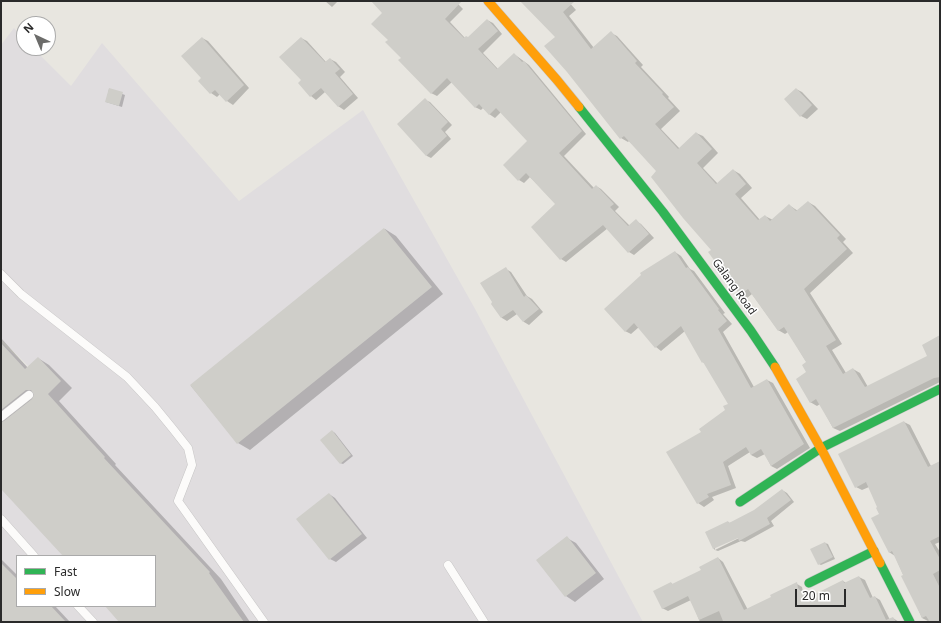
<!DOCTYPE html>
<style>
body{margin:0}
#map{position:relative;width:941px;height:623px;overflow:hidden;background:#e8e6e0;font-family:"Noto Sans",sans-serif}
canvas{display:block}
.frame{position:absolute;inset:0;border:2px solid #2a2a2a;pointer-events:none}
.legend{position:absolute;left:16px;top:555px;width:140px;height:52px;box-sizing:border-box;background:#fff;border:1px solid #aaa;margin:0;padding:5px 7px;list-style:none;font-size:12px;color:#2a2a2a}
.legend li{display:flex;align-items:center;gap:8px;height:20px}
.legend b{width:20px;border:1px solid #aaa}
.north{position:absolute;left:16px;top:16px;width:40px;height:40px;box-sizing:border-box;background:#fff;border:1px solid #aaa;border-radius:50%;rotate:316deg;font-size:11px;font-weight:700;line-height:16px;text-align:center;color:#2a2a2a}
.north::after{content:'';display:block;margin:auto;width:14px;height:18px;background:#6c6c6a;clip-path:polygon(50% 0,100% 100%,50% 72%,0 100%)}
.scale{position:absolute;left:795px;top:589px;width:51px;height:18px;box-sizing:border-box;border:2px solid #2a2a2a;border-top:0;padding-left:5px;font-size:12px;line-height:14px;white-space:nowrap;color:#2a2a2a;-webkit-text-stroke:3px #fff;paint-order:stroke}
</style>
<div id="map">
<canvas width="941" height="623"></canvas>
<div class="frame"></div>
<ul class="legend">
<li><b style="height:5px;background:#30b455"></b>Fast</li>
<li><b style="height:5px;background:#ff9f0a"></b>Slow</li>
</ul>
<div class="north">N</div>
<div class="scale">20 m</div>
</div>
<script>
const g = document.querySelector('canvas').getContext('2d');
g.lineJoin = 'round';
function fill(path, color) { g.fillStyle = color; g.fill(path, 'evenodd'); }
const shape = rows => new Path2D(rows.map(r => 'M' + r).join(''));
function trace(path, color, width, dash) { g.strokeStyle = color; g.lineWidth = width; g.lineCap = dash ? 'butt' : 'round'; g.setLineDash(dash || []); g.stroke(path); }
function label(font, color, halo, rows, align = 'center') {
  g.font = font + ' "Noto Sans",sans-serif'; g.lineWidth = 3; g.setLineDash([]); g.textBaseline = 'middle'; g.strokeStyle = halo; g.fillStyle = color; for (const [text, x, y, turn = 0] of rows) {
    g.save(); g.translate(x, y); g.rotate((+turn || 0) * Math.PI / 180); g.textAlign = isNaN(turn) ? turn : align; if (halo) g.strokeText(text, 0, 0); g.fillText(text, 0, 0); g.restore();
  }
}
const industrial = shape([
 [14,28,24,39,24,48,33,48,71,86,102,43,239,201,363,110,474,307,643,622,1,622,1,342,46,384,1,339,1,45],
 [17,556,155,556,155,606,17,606]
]);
const shadow = shape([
 [325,1,338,1,332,7],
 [379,1,455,1,463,9,450,22,465,38,468,38,487,20,493,23,502,34,483,53,498,69,514,54,529,65,586,134,564,156,594,188,596,186,601,189,619,207,615,211,630,226,636,221,641,224,654,238,634,255,629,252,608,228,566,262,561,259,556,204,530,177,524,183,519,180,528,141,501,112,495,118,489,114,483,108,481,110,475,107,452,82,437,96,431,93,389,40,384,13],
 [527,1,568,1,576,10,569,16,594,48,611,33,617,36,643,65,641,67,669,97,668,98,680,111,661,129,680,149,696,133,703,136,718,153,703,168,718,184,733,170,740,174,752,188,741,198,760,220,765,216,773,220,789,205,798,211,808,202,815,206,846,239,843,242,853,253,810,293,842,344,832,350,846,373,853,369,860,373,868,387,929,356,940,337,940,382,840,431,833,428,820,404,817,406,810,402,807,363,788,332,785,334,778,330,752,294,747,298,740,294,713,250,658,171,629,141,628,142,621,138,568,72,556,37],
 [202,38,208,41,249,88,233,105,227,101,220,94,217,97,211,93,199,81,202,78],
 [301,38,307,41,326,62,330,59,336,62,345,72,340,77,358,98,344,110,338,106,325,92,316,100,311,96,302,80],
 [109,89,125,95,122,107,106,102],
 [796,89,802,92,818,109,807,119,801,116],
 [425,100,430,102,452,125,445,132,451,139,431,158,427,156,398,124],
 [385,229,396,236,443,294,250,450,238,443,191,386],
 [675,252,681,256,690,269,694,271,725,313,723,314,732,324,723,332,754,387,767,380,773,383,810,448,777,469,771,466,765,454,757,458,751,455,750,452,728,466,736,488,712,497,714,500,704,507,698,503,703,432,727,411,729,404,705,364,703,362,685,331,661,351,656,347,639,327,631,334,625,331],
 [506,269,511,272,527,296,532,299,543,312,529,325,524,322,517,314,507,321,502,318,492,304],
 [1,338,28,368,38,358,49,365,72,388,59,401,116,464,115,465,221,579,250,622,120,622,106,606,155,606,155,556,64,556,1,488],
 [904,422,910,425,931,466,940,462,940,542,935,544,940,552,940,622,931,622,930,620,928,621,922,618,895,556,889,552,879,507,869,487,862,490,856,487],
 [332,431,335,433,353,456,343,464,340,463],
 [782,490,787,493,794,502,771,521,774,526,745,542,741,541,718,551,715,550,743,536,742,535,715,547,715,550,714,549,706,532,728,522,730,523,755,511],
 [329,494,335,498,367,538,336,562,330,559],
 [567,538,576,543,604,579,575,602,566,596,538,560],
 [825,543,828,544,835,559,821,565,819,564],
 [718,558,723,562,748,610,797,584,802,587,803,592,806,596,815,595,843,581,846,583,859,577,865,580,873,598,875,597,880,600,890,620,893,618,899,622,700,622,691,600,668,611,662,608,671,583,674,585,702,570],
 [1,559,17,575,17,606,55,606,70,622,1,622]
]);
const building = shape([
 [371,1,462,1,445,19,464,38,466,36,468,37,487,19,498,31,478,49,497,69,514,53,522,62,524,61,582,131,559,153,592,189,596,185,614,204,610,207,628,226,636,219,649,234,628,253,603,225,560,260,531,227,555,204,526,173,518,181,503,165,527,141,496,108,489,115,479,104,475,108,447,78,431,94,398,60,401,58,385,42,388,40,371,24,382,13],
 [520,1,575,1,563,12,591,49,611,31,637,61,635,63,663,93,662,94,674,107,655,124,678,149,696,132,712,149,697,163,716,184,733,169,746,184,735,194,758,220,765,215,770,221,789,204,796,211,808,201,840,235,837,238,847,249,804,289,836,340,826,346,843,374,853,368,865,387,927,356,922,345,940,335,940,377,934,378,833,428,816,399,810,403,796,379,806,372,802,365,806,362,784,327,778,331,748,289,740,295,708,252,711,250,683,218,651,177,656,171,624,136,620,139,567,72,544,46,555,37],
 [202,37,244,85,226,102,215,90,210,94,198,81,201,78,181,56],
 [301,37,325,62,330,58,340,69,335,73,353,94,338,107,321,88,310,97,298,83,301,80,279,57],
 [109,88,123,92,119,106,105,102],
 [796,88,812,105,800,117,784,99],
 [425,98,448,122,441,129,447,136,426,156,397,124],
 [384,228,432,287,237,444,190,385],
 [675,251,686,268,688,267,719,309,718,310,727,321,718,329,751,388,767,379,804,444,771,466,761,449,751,455,746,447,723,462,731,485,707,494,709,497,697,504,666,452,701,432,699,429,725,410,723,406,728,404,703,362,702,363,681,326,655,348,634,323,625,332,604,309,641,275,640,273],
 [506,267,524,297,526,295,539,309,523,322,513,310,501,318,491,304,492,302,480,283],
 [1,343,25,369,38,357,61,381,48,394,105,457,104,458,210,572,209,573,244,622,119,622,105,606,155,606,155,556,63,556,1,489,1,422,4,421,32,399,34,395,31,390,26,390,1,410],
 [904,421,928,467,940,461,940,536,930,541,940,559,940,570,933,574,940,588,940,622,930,622,926,616,922,618,901,576,903,575,892,551,889,553,871,518,879,514,876,508,877,507,866,482,855,488,838,454],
 [332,430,351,455,340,464,320,440],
 [782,489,791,500,767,518,770,524,739,541,738,538,713,549,705,532,728,521,729,523,754,510],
 [329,493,362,534,329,560,296,519],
 [567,536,596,573,565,597,536,560],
 [825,542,833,557,818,565,810,549],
 [718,557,744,610,771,597,770,595,797,582,798,588,802,593,809,595,815,594,843,580,844,583,859,576,870,598,875,596,886,620,893,617,896,622,721,622,723,621,719,611,699,620,688,596,662,609,653,591,671,582,672,584,701,570,699,567],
 [1,563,17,579,17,606,51,606,66,622,1,622]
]);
const lane = shape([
 [1,274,21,294,127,377,155,407,173,429,188,448,192,465,178,501,264,622],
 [1,417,29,395],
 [1,519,34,556],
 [448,565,484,622],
 [78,606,93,622]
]);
const fast = shape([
 [579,107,663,212,751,331,775,367],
 [740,502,821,448,940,389],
 [880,563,910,622],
 [809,583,874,551]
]);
const slow = shape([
 [488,1,557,80,579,107],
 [775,367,824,454,880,563]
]);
const streetNames = [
 ["Galang Road",734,287,54]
];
fill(industrial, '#e0dddf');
fill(shadow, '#0003');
fill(building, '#cfcec9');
trace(lane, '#c6c5c5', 9);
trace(fast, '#c6c5c5', 10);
trace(slow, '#c6c5c5', 10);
trace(lane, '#fcfbfa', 8);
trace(fast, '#30b455', 9);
trace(slow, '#ff9f0a', 9);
label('11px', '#2a2a2a', '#fff', streetNames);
</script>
